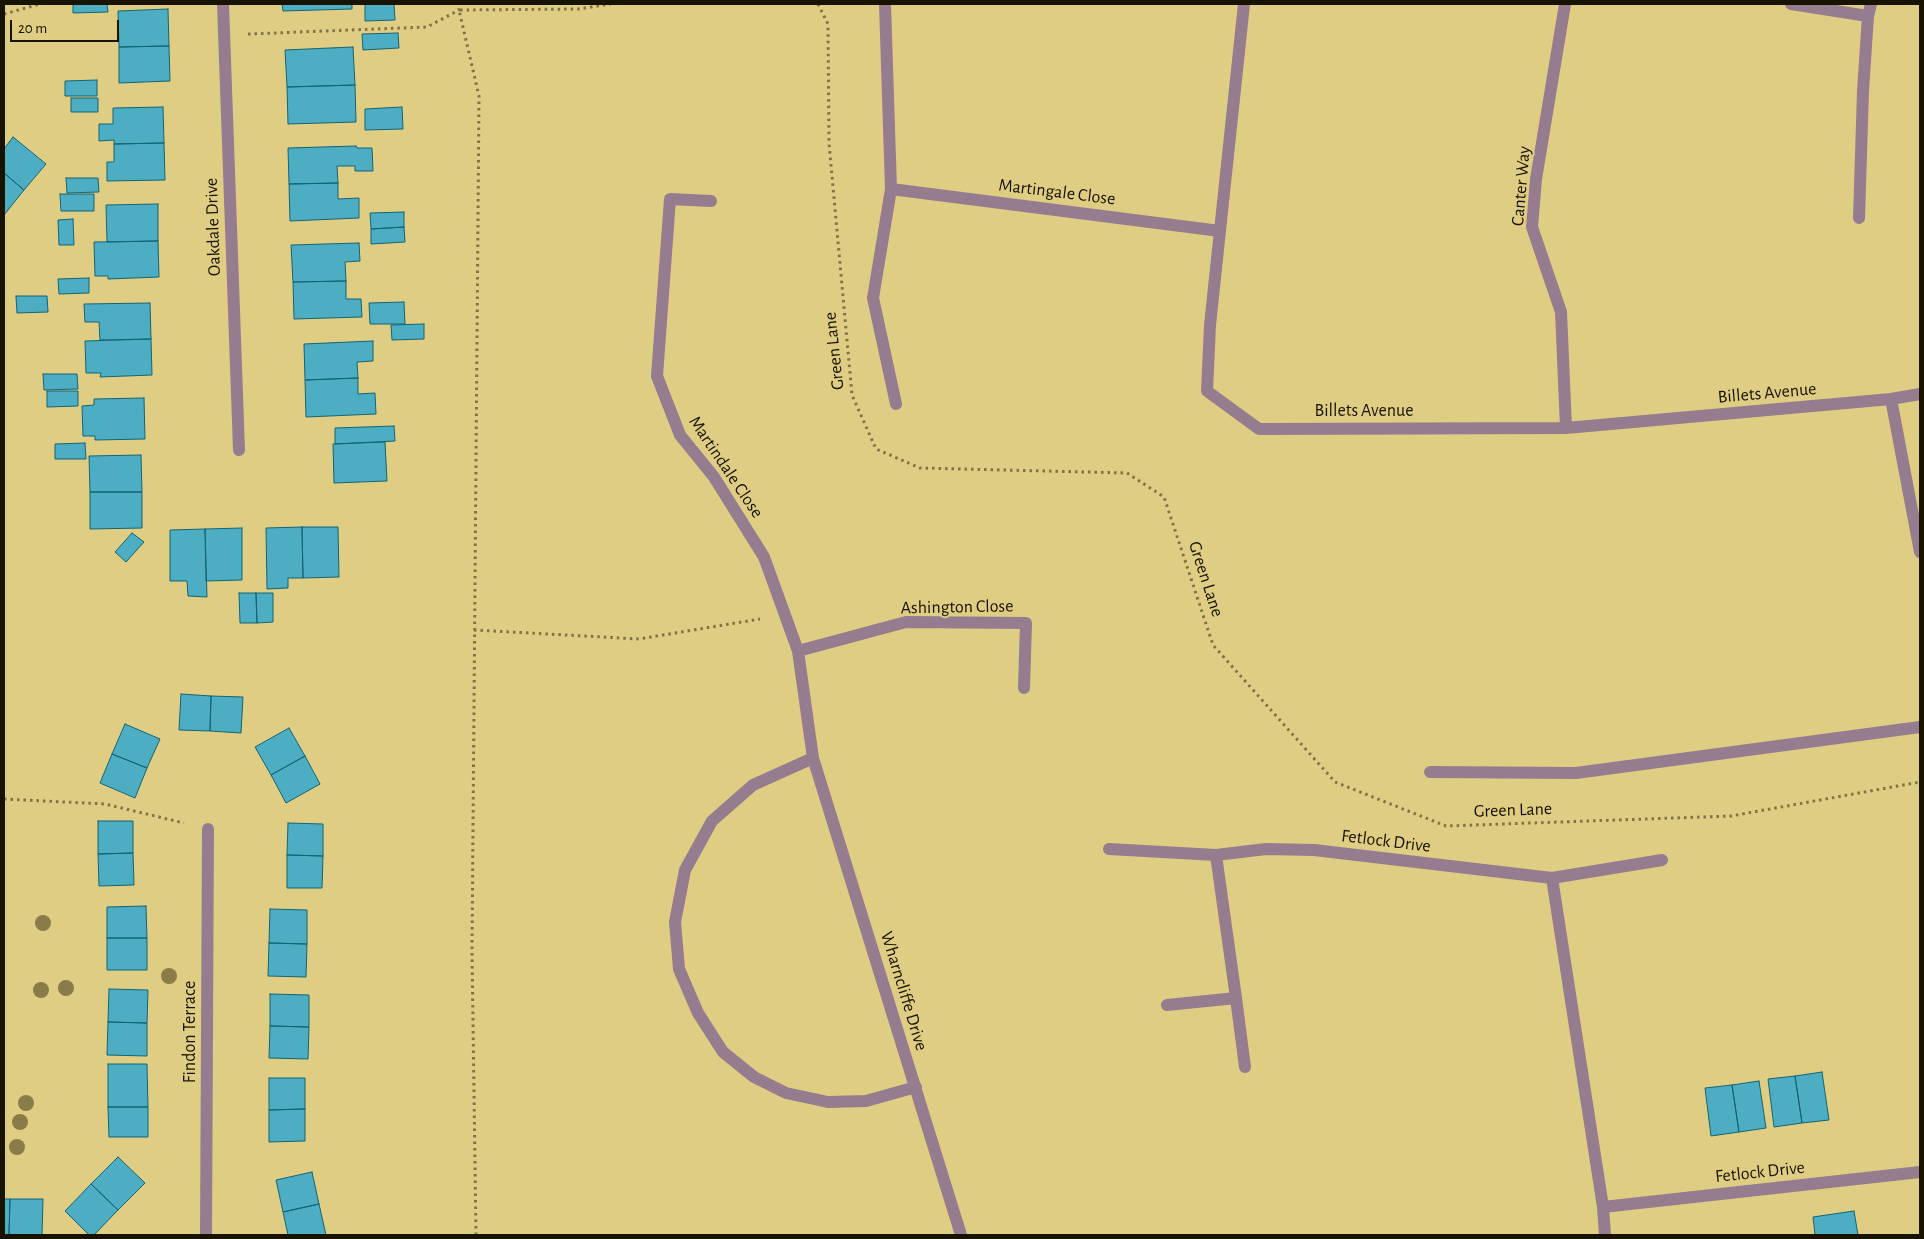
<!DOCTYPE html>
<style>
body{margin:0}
#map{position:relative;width:1924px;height:1239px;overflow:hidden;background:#e0cd84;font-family:"Alegreya Sans",sans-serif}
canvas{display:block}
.frame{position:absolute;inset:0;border:5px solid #181200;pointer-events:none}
.scale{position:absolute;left:10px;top:20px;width:109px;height:22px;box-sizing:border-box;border:2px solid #181200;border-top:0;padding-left:6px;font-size:15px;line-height:18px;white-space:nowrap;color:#181200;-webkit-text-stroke:4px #e0cd84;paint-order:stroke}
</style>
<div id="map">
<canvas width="1924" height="1239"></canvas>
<div class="frame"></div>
<div class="scale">20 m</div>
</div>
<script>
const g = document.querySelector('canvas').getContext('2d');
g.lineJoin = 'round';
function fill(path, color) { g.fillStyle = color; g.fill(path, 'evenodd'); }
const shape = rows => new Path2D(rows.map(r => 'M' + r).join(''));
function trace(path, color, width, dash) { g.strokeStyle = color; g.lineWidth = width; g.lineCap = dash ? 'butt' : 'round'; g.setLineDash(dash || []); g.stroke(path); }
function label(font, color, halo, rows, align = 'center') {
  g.font = font + ' "Alegreya Sans",sans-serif'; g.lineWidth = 4; g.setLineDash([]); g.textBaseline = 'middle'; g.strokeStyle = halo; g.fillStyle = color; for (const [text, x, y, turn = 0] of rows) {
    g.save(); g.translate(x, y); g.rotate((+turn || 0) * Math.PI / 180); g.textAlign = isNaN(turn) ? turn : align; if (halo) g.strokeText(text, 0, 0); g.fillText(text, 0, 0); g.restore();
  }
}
const building = shape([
 [73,4,107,4,108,12,73,13,73,4],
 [282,4,352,4,352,9,283,11,282,4],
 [365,4,394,4,395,20,365,21,365,4],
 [168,9,169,46,119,47,118,11,168,9],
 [398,33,399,48,363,50,362,34,398,33],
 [169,46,170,81,119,83,119,47,169,46],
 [353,47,355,85,287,87,285,50,353,47],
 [97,80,97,96,65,96,65,81,97,80],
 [355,85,356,122,288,124,287,87,355,85],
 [71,98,98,98,98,112,71,112,71,98],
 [163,107,164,143,114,144,114,140,99,141,99,124,113,124,113,108,163,107],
 [402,107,403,129,365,130,365,109,402,107],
 [13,137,46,164,24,190,4,173,4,149,13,137],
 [164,143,165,180,107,181,107,162,114,162,114,144,164,143],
 [356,146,357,148,372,148,373,171,355,171,355,166,337,166,338,183,289,184,288,148,356,146],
 [4,173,24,190,4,215,4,173],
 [66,178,98,178,99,192,67,193,66,178],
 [338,183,338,199,359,198,359,218,290,221,289,184,338,183],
 [60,194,94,194,94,211,61,211,60,194],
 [158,204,158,241,107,242,106,205,158,204],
 [404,212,404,227,371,229,370,213,404,212],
 [73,219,74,245,59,245,58,220,73,219],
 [404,227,405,242,371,244,371,229,404,227],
 [158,241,159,277,108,279,108,276,95,276,94,242,158,241],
 [359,243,360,261,345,262,346,281,293,282,291,245,359,243],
 [89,278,89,293,59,294,58,279,89,278],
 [346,281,346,299,361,299,362,317,294,319,293,282,346,281],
 [16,296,47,296,48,312,17,313,16,296],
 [404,302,405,324,370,324,369,303,404,302],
 [150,303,151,339,100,340,99,322,85,322,84,304,150,303],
 [424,324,424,339,392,340,391,325,424,324],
 [151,339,152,375,100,377,101,373,86,373,85,341,151,339],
 [373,341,373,361,357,362,358,378,305,380,304,344,373,341],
 [43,374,77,374,78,389,44,390,43,374],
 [358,378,358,394,375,393,376,414,306,417,305,380,358,378],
 [47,391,78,391,78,406,47,407,47,391],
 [144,398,145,439,95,440,95,436,83,436,82,406,94,405,94,399,144,398],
 [394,426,395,441,335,444,335,428,394,426],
 [385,442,387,481,334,483,333,444,385,442],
 [85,443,86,459,55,459,55,444,85,443],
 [141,455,142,492,90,492,89,456,141,455],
 [90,492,142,492,142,528,90,529,90,492],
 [302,527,338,527,339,577,303,578,302,527],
 [302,527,303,578,288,578,288,588,267,589,266,528,302,527],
 [242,528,242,580,206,581,205,529,242,528],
 [205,529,207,597,188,596,187,581,170,581,170,530,205,529],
 [132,533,144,542,126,562,115,552,132,533],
 [239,593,256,593,257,623,240,623,239,593],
 [256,593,273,593,273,622,257,623,256,593],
 [181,694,211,696,210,731,179,730,181,694],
 [211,696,243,697,241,733,210,731,211,696],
 [125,724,160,739,147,768,112,754,125,724],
 [289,728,305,756,271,775,255,747,289,728],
 [112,754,147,768,135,798,100,783,112,754],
 [305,756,320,784,286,803,271,775,305,756],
 [98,821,133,821,133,853,98,854,98,821],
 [288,823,323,824,323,856,287,855,288,823],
 [133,853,134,885,99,886,98,854,133,853],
 [287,855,323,856,322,888,287,888,287,855],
 [146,906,147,938,107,938,107,907,146,906],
 [270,909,307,910,307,944,269,943,270,909],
 [107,938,147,938,147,970,107,970,107,938],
 [269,943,307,944,306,977,268,976,269,943],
 [109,989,148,990,147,1023,108,1022,109,989],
 [270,994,309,995,309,1027,270,1026,270,994],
 [108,1022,147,1023,147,1056,107,1055,108,1022],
 [270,1026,309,1027,308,1059,269,1058,270,1026],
 [108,1064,147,1064,148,1107,108,1107,108,1064],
 [1822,1072,1829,1120,1802,1123,1795,1076,1822,1072],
 [1795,1076,1802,1123,1774,1127,1768,1079,1795,1076],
 [269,1078,305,1078,305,1109,269,1110,269,1078],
 [1759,1081,1766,1128,1739,1132,1732,1085,1759,1081],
 [1732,1085,1739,1132,1711,1136,1705,1088,1732,1085],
 [108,1107,148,1107,148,1137,109,1137,108,1107],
 [305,1109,305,1141,269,1142,269,1110,305,1109],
 [118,1157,145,1183,118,1210,91,1184,118,1157],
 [312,1172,319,1204,283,1212,276,1180,312,1172],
 [91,1184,118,1210,94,1235,89,1235,65,1211,91,1184],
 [4,1199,10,1199,9,1235,4,1235,4,1199],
 [10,1199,43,1199,42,1235,9,1235,10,1199],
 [319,1204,326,1235,288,1235,283,1212,319,1204],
 [1854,1211,1858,1235,1815,1235,1813,1217,1854,1211]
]);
const path = shape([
 [818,4,828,24,829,143,852,395,876,449,920,468,1127,473,1164,497,1213,645,1335,782,1446,826,1731,816,1920,782],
 [4,14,40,4],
 [248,34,427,27,459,10,459,4],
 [474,630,639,639,760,619],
 [4,799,105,804,184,823],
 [476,1235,472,951,479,96,459,10,578,9,611,4]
]);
const minor = shape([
 [223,4,239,450],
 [885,4,891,189,873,298,896,404],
 [1244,4,1210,325,1207,391,1259,429,1566,428,1891,399,1920,394],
 [1565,4,1536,179,1532,227,1561,312,1566,428],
 [1791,4,1868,16],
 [891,189,1220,231],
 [711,201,670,199,657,376,680,435,714,477,764,557,798,651,813,758,961,1235],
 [1859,218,1863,91,1868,16,1871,4],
 [1891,399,1920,552],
 [798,651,906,622,1026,623,1024,688],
 [813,758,753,785,712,821,685,870,675,922,679,969,698,1013,723,1052,754,1077,786,1093,828,1102,866,1101,916,1087],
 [1430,772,1576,773,1920,727],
 [1109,849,1216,855,1236,998],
 [1216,855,1266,849,1314,850,1552,878,1662,860],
 [1552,878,1603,1207,1605,1235],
 [1167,1005,1236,998,1245,1067],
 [1603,1207,1920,1172],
 [206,1235,208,829]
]);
const trees = [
 [43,923],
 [169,976],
 [66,988],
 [41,990],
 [26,1103],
 [20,1122],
 [17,1147]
];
const streetNames = [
 ["Canter Way",1521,186,-85],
 ["Martingale Close",1057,192,7],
 ["Oakdale Drive",213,227,-92],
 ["Green Lane",834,351,-96],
 ["Billets Avenue",1767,393,-5],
 ["Billets Avenue",1364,411],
 ["Martindale Close",726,467,56],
 ["Green Lane",1206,579,72],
 ["Ashington Close",957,607,-1],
 ["Green Lane",1513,810,-2],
 ["Fetlock Drive",1386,841,7],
 ["Wharncliffe Drive",904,991,73],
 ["Findon Terrace",190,1032,-90],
 ["Fetlock Drive",1760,1172,-6]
];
fill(building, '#4cadc3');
trace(building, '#136474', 1);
trace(path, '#807344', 3, [2.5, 4]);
trace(minor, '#967c8f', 12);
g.fillStyle = '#897c49';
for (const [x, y] of trees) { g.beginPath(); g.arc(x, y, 8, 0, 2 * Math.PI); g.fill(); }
label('18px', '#181200', '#e0cd84', streetNames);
</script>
